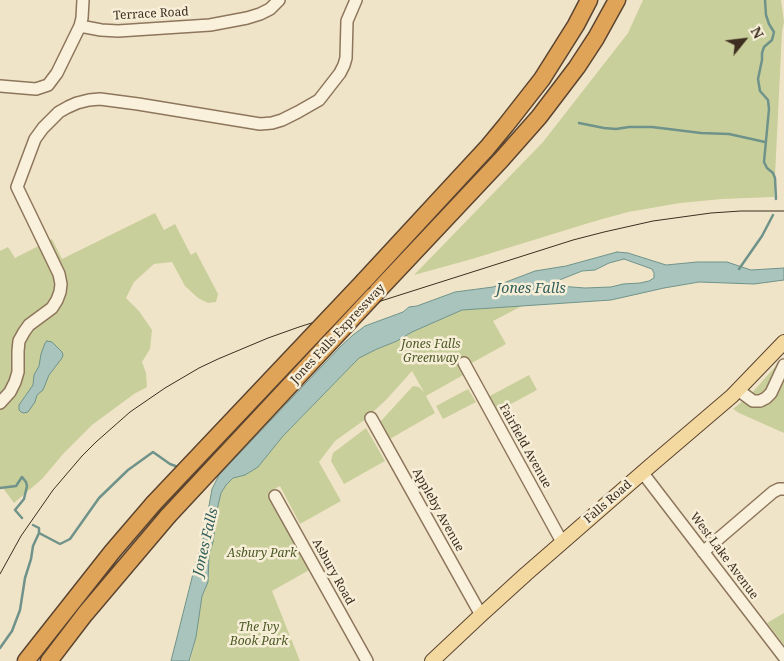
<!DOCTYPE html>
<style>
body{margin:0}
#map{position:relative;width:784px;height:661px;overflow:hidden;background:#f0e4c8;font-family:"Noto Serif",serif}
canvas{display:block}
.north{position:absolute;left:719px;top:15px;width:50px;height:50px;-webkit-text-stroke:4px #f7eed8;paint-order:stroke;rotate:61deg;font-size:14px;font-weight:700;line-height:20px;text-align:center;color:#3d2e20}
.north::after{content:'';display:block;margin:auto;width:18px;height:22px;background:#3d2e20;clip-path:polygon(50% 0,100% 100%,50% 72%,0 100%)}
</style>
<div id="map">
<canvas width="784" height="661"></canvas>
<div class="north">N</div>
</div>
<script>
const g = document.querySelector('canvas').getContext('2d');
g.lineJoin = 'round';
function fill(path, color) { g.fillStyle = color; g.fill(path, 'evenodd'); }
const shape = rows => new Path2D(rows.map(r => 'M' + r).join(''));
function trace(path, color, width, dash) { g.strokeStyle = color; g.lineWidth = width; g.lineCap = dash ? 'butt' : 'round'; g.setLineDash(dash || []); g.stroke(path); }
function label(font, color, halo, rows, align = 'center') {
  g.font = font + ' "Noto Serif",serif'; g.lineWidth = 5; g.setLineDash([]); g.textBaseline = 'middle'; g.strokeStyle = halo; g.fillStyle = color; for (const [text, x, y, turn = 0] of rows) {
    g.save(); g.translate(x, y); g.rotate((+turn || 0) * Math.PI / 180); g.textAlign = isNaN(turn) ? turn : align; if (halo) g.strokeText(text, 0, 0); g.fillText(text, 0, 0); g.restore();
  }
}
const green = shape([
 [643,0,781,0,784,22,782,32,774,197,722,199,680,203,628,212,592,222,472,259,414,275,543,142,628,33],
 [155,213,164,230,175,224,191,255,196,252,218,294,216,302,208,303,198,298,185,286,172,262,154,264,134,282,126,298,139,311,152,330,150,349,142,362,146,373,147,387,134,394,92,425,64,453,42,479,14,503,3,488,0,487,0,251,8,247,15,258,52,239,62,259],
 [522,306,493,321,506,344,470,364,462,358,456,358,465,374,426,396,435,413,388,440,380,422,413,386,419,387,424,392,412,371,386,400,363,421,335,441,319,462,341,501,300,524,280,486,269,492,311,569,272,591,300,661,190,661,196,637,202,596,208,582,209,555,213,542,217,510,221,493,226,485,233,478,245,475,258,467,283,436,359,358,377,349,397,341,412,332,462,310],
 [782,359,784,360,784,433,739,413,733,409,750,395],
 [529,375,537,390,496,412,488,397],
 [468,389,476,402,443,419,436,406],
 [366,428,385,461,344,484,331,461,333,453],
 [784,613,784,645,767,623]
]);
const water = shape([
 [617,252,628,253,666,265,697,262,727,262,751,270,784,268,784,280,754,284,699,282,664,288,611,300,462,310,412,332,397,341,377,349,359,358,283,436,258,467,245,475,233,478,226,485,221,493,217,510,213,542,209,555,208,582,202,596,196,637,189,661,171,661,197,558,202,545,212,489,219,475,341,346,353,335,365,326,403,312,409,307,417,306,455,292,493,287,535,271,566,266,617,252],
 [624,259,652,269,654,273,654,278,649,281,640,283,623,284,611,287,585,288,546,285,546,284,553,281,557,281,582,271,595,270,609,263,624,259],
 [47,341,52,342,62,352,63,355,62,358,49,375,43,390,37,395,35,402,28,412,24,413,21,412,19,410,19,405,33,385,34,375,39,366,41,354,45,343,47,341]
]);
const stream = shape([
 [765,0,766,15,769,24,774,32,772,40,764,47,762,53,762,60,758,79,760,91,768,100,769,109,764,162,767,168,773,173,775,178,776,199],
 [579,123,604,128,616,129,629,127,652,127,701,133,729,134,765,142],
 [739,269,762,236,773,215],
 [227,437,239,428],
 [0,488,16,486,22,477,26,482,27,486,24,499,15,510,22,518],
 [39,533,60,544,70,539,99,498,128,470,153,452,170,464,178,467,180,466],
 [0,648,12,631,20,610,25,578,31,559,33,546,39,533,39,528,33,525]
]);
const minor = shape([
 [80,26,101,30,118,31,210,25,247,18,260,14,270,9,279,0],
 [0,86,36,89,48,85,57,73,80,26,82,18,83,0],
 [464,363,562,542],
 [738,390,753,401,760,401,766,398,771,393,784,365],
 [0,403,10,392,15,382,18,372,18,351,19,341,24,332,29,325,52,308,57,300,60,292,61,284,59,274,17,187,35,139,43,128,59,112,68,107,77,103,89,100,100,99,138,104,260,124,272,123,282,120,298,112,319,100,340,73,344,65,346,58,347,21,356,0],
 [371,418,481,615],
 [642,472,784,657],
 [275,496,367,661],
 [703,552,773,492,779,489,784,489]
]);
const major = shape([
 [432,661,481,615,526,574,650,466,732,396,784,342]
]);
const highway = shape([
 [364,281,487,148,506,125,542,79,576,25,589,0],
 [373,296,501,160,539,117,577,67,596,38,617,0],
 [26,661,112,552,154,503],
 [49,661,85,614,168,516]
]);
const tram = shape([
 [0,574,21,536,53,490,82,456,96,442,130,412,165,388,199,368,218,359,268,338,299,327,573,240,604,232,653,221,711,213,741,211,784,211]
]);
const highwayBridge = shape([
 [154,503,364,281],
 [168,516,373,296]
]);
const streetNames = [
 ["Terrace Road",151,14,-3],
 ["Jones Falls Expressway",338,334,-47],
 ["Fairfield Avenue",525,446,61],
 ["Falls Road",608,502,-41],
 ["Appleby Avenue",438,510,61],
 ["West Lake Avenue",724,556,53],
 ["Asbury Road",333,572,61]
];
const parkNames = [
 ["Jones Falls",431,345],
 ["Greenway",431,359],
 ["Asbury Park",262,554],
 ["The Ivy",259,628],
 ["Book Park",259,642]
];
const waterNames = [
 ["Jones Falls",531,289],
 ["Jones Falls",206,542,-77]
];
fill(green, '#c9cf9b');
fill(water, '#a9c4bc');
trace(water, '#6f938a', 1);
trace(stream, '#6f938a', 2.5);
trace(minor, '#8d765c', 14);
trace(major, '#5b4430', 16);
trace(highway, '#5b4430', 19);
trace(minor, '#faf1dc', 11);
trace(major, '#f3d9a0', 14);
trace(highway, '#e0a458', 16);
trace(tram, '#3d2e20', 1);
trace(highwayBridge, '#5b4430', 19, []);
trace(highwayBridge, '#e0a458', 16);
label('12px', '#3d2e20', '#f7eed8', streetNames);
label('italic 12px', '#4d5a26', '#f7eed8', parkNames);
label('italic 14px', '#2f5d5a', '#f7eed8', waterNames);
</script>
